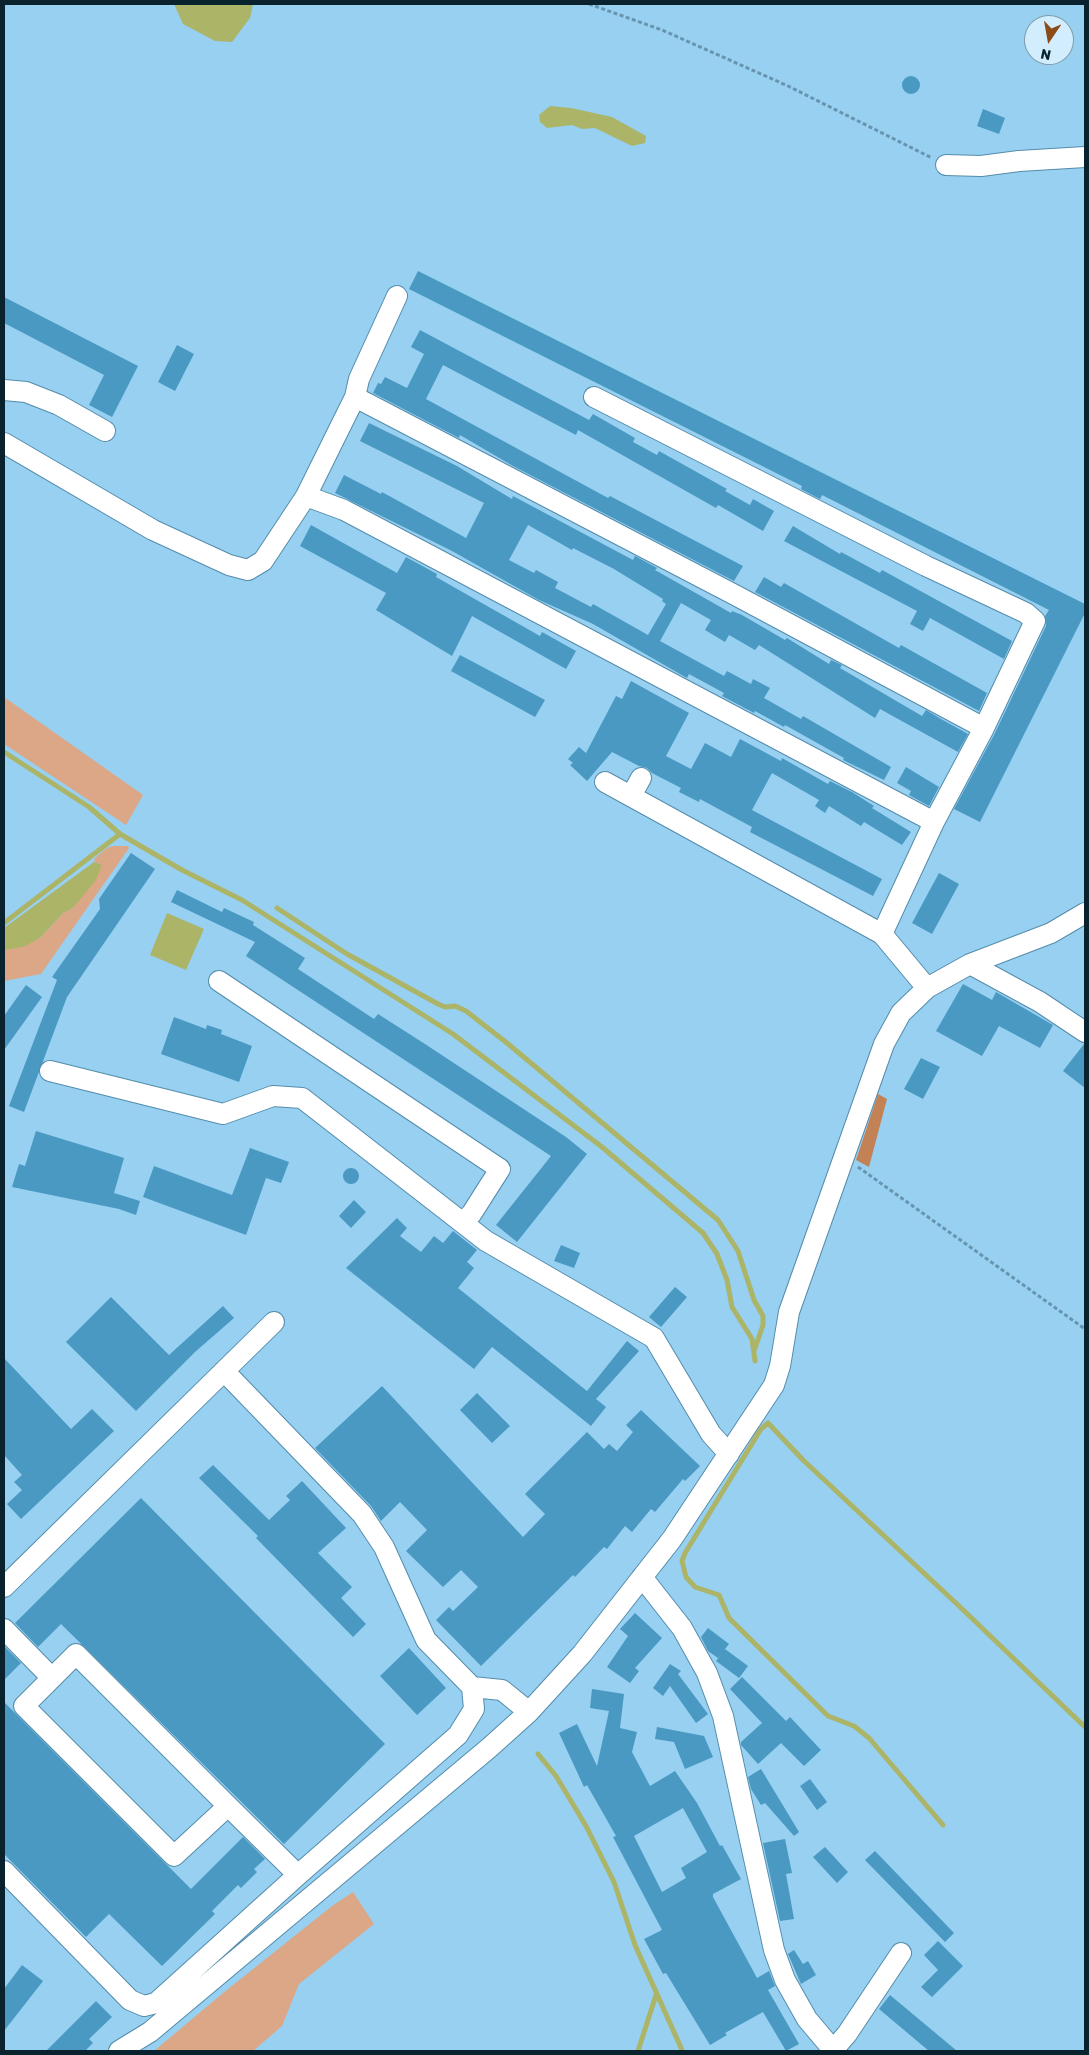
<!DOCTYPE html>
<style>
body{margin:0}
#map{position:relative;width:1089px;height:2055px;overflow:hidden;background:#97d0f1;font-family:Rubik,sans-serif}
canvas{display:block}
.frame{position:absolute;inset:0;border:5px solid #0a222e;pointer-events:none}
.north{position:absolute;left:1024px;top:15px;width:50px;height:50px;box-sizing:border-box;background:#d1edfe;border:1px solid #819cab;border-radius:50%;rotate:192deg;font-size:14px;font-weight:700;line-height:20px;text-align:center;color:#0a222e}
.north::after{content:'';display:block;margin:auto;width:18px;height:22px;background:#8c4a17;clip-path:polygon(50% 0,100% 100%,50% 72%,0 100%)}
</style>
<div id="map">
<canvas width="1089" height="2055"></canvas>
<div class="frame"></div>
<div class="north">N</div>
</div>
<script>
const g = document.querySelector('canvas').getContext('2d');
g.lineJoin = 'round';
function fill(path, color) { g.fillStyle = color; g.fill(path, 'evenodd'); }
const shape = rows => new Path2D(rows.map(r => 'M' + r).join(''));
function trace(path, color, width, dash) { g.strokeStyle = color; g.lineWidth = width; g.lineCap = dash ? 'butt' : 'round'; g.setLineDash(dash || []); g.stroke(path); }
const green = shape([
 [4,697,143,795,126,825,4,744],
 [113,846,128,846,129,848,41,974,4,981,4,950,40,938,63,913,73,908,100,864,94,862,95,858,107,848],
 [353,1892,374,1924,299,1984,282,2026,253,2051,154,2051,223,1993,332,1906]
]);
const forest = shape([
 [878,1094,887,1099,869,1167,856,1160]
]);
const water = shape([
 [174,4,253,4,250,18,232,42,215,41,183,24],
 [550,106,571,108,612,117,646,136,645,143,632,146,595,128,582,129,572,125,547,128,540,122,539,115],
 [94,862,102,865,96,880,73,908,63,913,40,938,23,947,4,950,4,928],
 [167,913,204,929,186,970,150,955]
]);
const stream = shape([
 [4,752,89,807,120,834],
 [277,908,347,954,438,1004,445,1007,455,1006,466,1011,507,1043,718,1220,738,1251,754,1300,763,1316,763,1325,754,1351],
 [4,923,120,834,182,870,242,900,453,1034,602,1147,703,1233,717,1254,727,1280,732,1307,752,1339,755,1361],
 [538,1754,556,1776,586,1826,614,1882,635,1945,682,2050],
 [943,1825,869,1738,854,1726,828,1716,729,1618,719,1595,695,1587,686,1577,682,1561,685,1553,761,1429,768,1423,803,1460,958,1605,1085,1727],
 [638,2051,656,1995]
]);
const building = shape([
 '902 85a9 9 0 1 1 18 0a9 9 0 1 1-18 0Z',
 [983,109,1005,118,999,134,977,126],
 [418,271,1085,604,1085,613,980,822,954,809,995,733,1046,626,1045,616,1049,610,822,495,820,499,816,497,801,489,802,486,409,289],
 [4,297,138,366,112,417,89,405,104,375,4,323],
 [420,330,589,420,593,414,635,438,633,442,657,455,659,451,727,489,725,491,750,505,753,499,774,511,763,531,718,505,716,508,578,430,576,435,443,365,426,399,608,498,610,496,743,566,734,581,513,466,460,435,459,438,373,393,378,383,381,384,385,377,407,388,424,354,411,347],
 [177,345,194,354,175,391,158,382],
 [369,423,457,466,512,499,513,496,633,560,635,556,657,568,655,570,731,613,732,611,742,615,785,640,787,638,829,664,831,660,842,665,840,668,922,716,926,710,941,719,968,734,958,752,880,709,875,718,759,645,755,650,729,635,725,642,705,630,711,620,681,603,660,641,724,676,727,671,751,684,753,679,770,688,764,698,801,719,803,716,891,767,884,780,843,760,844,758,785,725,784,727,755,711,754,713,722,696,724,693,689,674,687,678,593,624,539,600,452,551,335,493,344,475,381,494,382,492,466,538,484,503,360,441],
 [528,525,572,550,573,548,614,569,663,599,662,601,666,604,648,635,593,604,591,607,555,588,558,582,536,570,534,573,509,560],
 [311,525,397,573,406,557,437,574,436,577,540,636,542,632,576,651,566,669,472,616,452,656,376,610,386,593,300,546],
 [793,526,840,554,841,552,880,573,882,570,1012,641,1004,659,930,618,923,631,910,624,917,611,784,541],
 [764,577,781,587,784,583,899,648,901,645,987,693,979,711,755,592],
 [460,655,545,700,535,717,451,671],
 [631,681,689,713,666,756,691,769,705,743,731,757,740,739,781,761,782,758,828,784,830,781,852,792,874,806,872,808,911,832,902,845,864,822,861,826,829,806,825,813,815,806,819,800,772,773,752,810,882,879,873,896,750,832,752,827,700,799,699,802,679,792,681,788,652,773,647,768,639,766,612,752,587,781,570,765,573,763,568,759,579,747,586,753,616,696,622,699],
 [906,767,939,787,929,806,909,795,911,791,897,783],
 [131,853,155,869,67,997,24,1112,9,1106,57,980,52,977,100,909,99,899],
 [939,873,959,884,932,934,912,923],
 [177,890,222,912,224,908,254,922,253,925,305,958,298,969,374,1019,378,1014,425,1044,566,1137,587,1154,517,1242,496,1225,551,1156,246,956,255,942,171,902],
 [963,984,992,1000,996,992,1053,1025,1040,1048,999,1026,982,1056,936,1031],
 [26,985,42,997,4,1050,4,1016],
 [174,1017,206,1029,207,1025,222,1030,221,1034,252,1046,239,1082,161,1054],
 [1084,1044,1085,1044,1085,1088,1063,1071],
 [921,1058,940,1067,923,1099,904,1089],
 [36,1131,124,1158,114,1193,140,1201,136,1215,119,1209,12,1187,19,1164,25,1166],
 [250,1148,289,1162,281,1183,266,1178,246,1235,143,1197,154,1166,232,1195],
 '343 1176a8 8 0 1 1 16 0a8 8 0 1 1-16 0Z',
 [354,1200,366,1212,351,1228,339,1216],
 [397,1218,407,1228,400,1236,421,1252,434,1236,443,1243,453,1231,477,1250,467,1262,474,1268,458,1288,587,1391,627,1341,639,1351,596,1399,606,1407,591,1426,492,1347,474,1369,346,1268],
 [561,1245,580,1253,574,1268,554,1261],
 [675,1287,687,1297,661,1327,649,1317],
 [111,1297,169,1355,223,1306,234,1318,195,1352,136,1411,66,1342],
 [4,1358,71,1429,92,1409,114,1431,21,1519,7,1504,22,1490,14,1482,22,1475,4,1455],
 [382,1386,523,1537,545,1514,525,1494,587,1432,604,1449,609,1444,617,1451,633,1432,626,1425,641,1410,700,1466,685,1481,683,1479,655,1512,651,1509,632,1532,625,1526,607,1549,604,1547,575,1577,573,1575,481,1666,436,1620,449,1607,453,1611,478,1587,461,1570,443,1587,406,1551,427,1530,400,1502,381,1521,371,1506,315,1448],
 [477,1393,510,1426,492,1443,460,1410],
 [213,1465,269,1520,290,1500,286,1496,302,1481,346,1528,318,1553,352,1587,341,1598,366,1624,353,1637,256,1538,258,1536,199,1478],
 [141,1498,385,1744,284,1844,61,1624,38,1647,15,1623],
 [635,1613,662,1638,635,1668,639,1671,630,1683,607,1667,628,1636,620,1629],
 [708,1628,729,1644,725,1649,748,1666,739,1678,716,1661,723,1652,718,1658,708,1651,701,1637],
 [4,1646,21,1663,4,1680],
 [409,1648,446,1688,417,1715,380,1676],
 [670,1664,681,1671,678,1674,708,1714,696,1723,670,1686,663,1696,653,1688],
 [742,1677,786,1721,790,1717,821,1750,804,1766,781,1743,758,1764,741,1745,741,1742,762,1723,730,1689],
 [592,1689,624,1694,620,1728,637,1732,632,1752,650,1786,675,1771,697,1803,720,1846,722,1845,741,1879,713,1894,713,1897,757,1978,769,1971,775,1986,768,1990,799,2044,786,2051,763,2012,725,2033,727,2035,710,2045,666,1973,663,1974,644,1939,662,1930,613,1837,616,1836,587,1785,584,1787,559,1733,577,1724,597,1766,609,1711,590,1708],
 [683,1808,707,1852,681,1868,686,1878,662,1892,634,1836],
 [4,1702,191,1889,243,1837,265,1859,254,1869,257,1872,241,1888,238,1885,212,1911,215,1914,162,1966,109,1914,86,1937,4,1854],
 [657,1727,704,1736,713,1757,685,1769,674,1742,655,1739],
 [761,1769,799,1832,794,1836,765,1803,761,1805,751,1789,748,1777],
 [810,1779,827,1802,817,1810,800,1786],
 [785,1839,792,1873,786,1874,794,1919,780,1921,763,1843],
 [825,1847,848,1872,837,1883,813,1857],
 [875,1851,954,1933,945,1942,865,1860],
 [938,1941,963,1966,932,1997,921,1987,938,1970,924,1955],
 [794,1950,803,1964,808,1961,816,1975,801,1984,788,1954],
 [22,1965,43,1981,4,2031,4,1989],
 [890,1995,957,2051,929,2051,879,2009],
 [96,2001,112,2017,89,2039,93,2043,85,2051,46,2051]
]);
const path = shape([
 [589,4,662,30,788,86,932,158],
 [858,1167,1085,1329]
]);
const minor = shape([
 [946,165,981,166,1019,161,1085,157],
 [4,390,26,392,59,405,105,431],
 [355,397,735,595,984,728],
 [594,397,926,566,1026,613,1035,621,984,728,934,822,882,934,927,988],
 [4,443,153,530,229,565,248,570,263,561,306,496,355,397,359,379,397,296],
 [306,496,344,510,934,822],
 [605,782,882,934],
 [631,796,641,778],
 [970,964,1040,1002,1085,1032],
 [219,981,500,1169,472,1213,463,1223],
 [50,1071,223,1114,273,1096,302,1098,486,1241,654,1338,711,1434,729,1454],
 [224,1371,362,1514,384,1547,426,1640,472,1687,502,1690,529,1712],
 [642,1577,682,1628,707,1673,723,1716,774,1950,785,1980,807,2019,834,2051],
 [4,1587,274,1322],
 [4,1629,52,1678],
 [228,1806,174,1856,24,1706,76,1654,228,1806,298,1875],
 [4,1871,130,2000,144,2006,156,2003,298,1875,458,1735,474,1709,472,1687],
 [833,2050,847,2034,901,1953],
 [119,2051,150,2032,489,1748,529,1712,582,1654,672,1539,774,1385,780,1366,789,1312,884,1044,901,1013,927,988,970,964,1051,933,1085,913]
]);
fill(green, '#dca786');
fill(forest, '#c38256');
fill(water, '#acb468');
trace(stream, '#acb468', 5);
fill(building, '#4999c3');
trace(minor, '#548cab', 22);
trace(path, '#6795af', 3, [4, 2.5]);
trace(minor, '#fff', 20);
</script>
